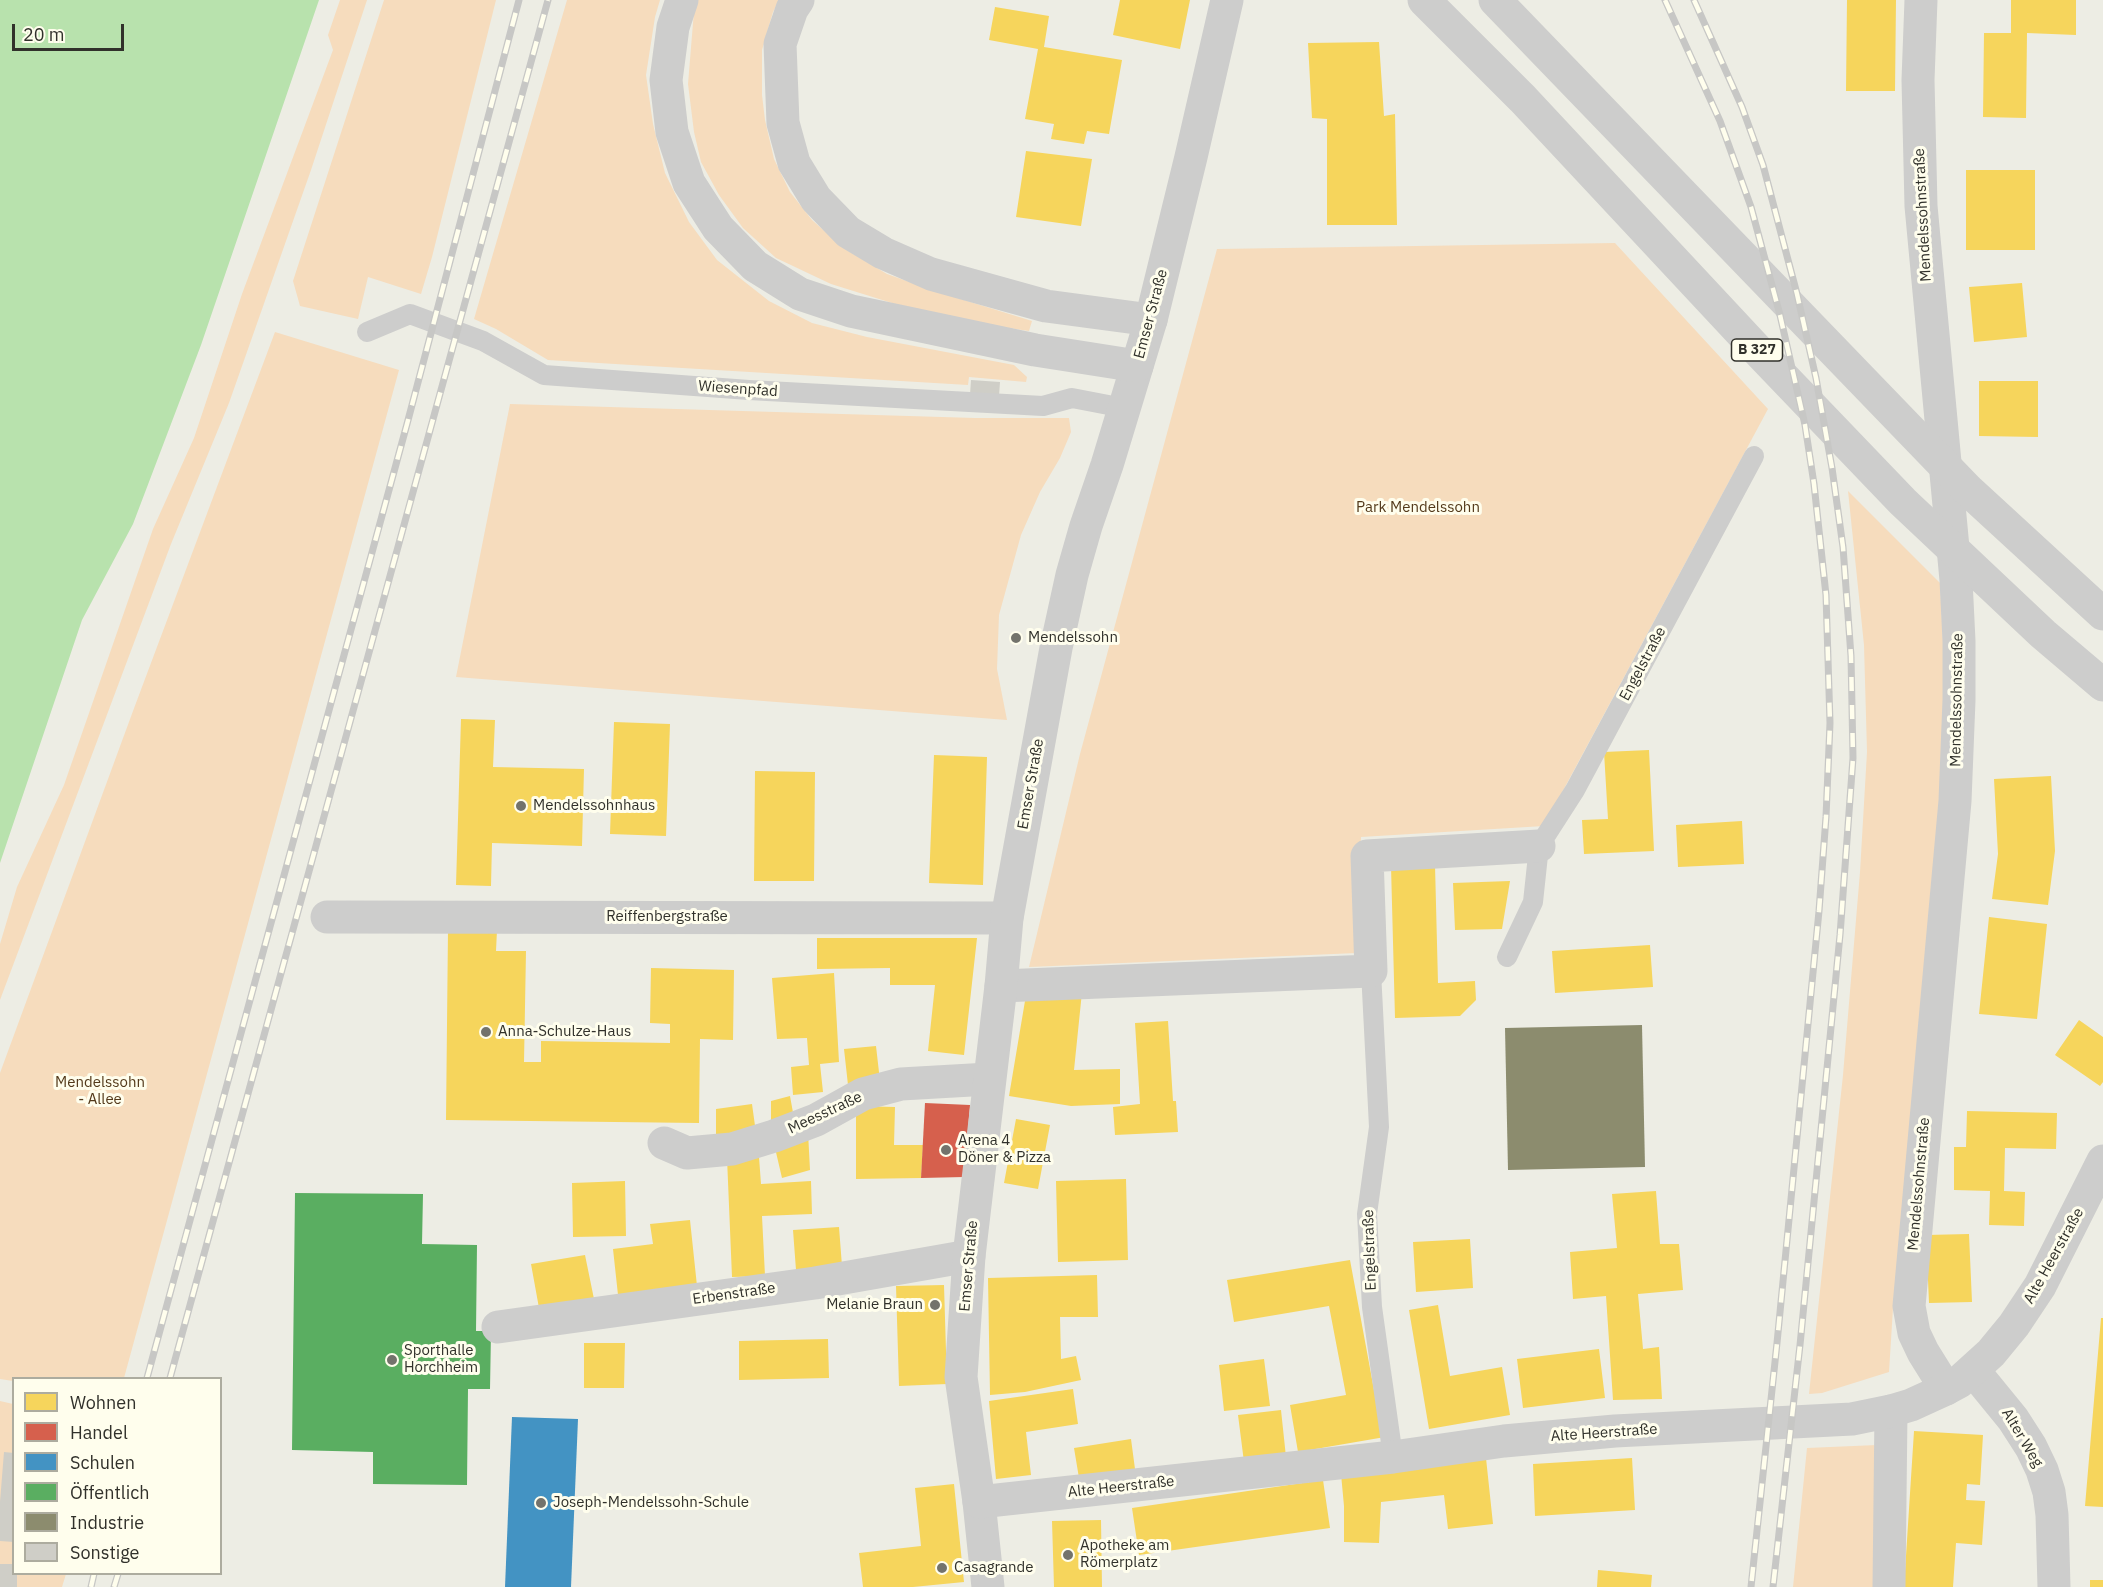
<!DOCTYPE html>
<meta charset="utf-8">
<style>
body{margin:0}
#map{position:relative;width:2103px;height:1587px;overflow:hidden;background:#edede4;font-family:"IBM Plex Sans",sans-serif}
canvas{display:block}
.legend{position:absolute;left:12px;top:1377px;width:210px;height:198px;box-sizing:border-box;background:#fffeed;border:2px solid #adac9f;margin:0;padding:8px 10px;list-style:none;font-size:18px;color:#31312b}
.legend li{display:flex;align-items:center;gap:12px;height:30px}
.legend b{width:30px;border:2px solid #adac9f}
.scale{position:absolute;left:12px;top:24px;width:112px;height:27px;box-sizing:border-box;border:3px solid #31312b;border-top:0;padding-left:8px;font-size:18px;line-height:21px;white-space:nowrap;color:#31312b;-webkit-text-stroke:4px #fffeed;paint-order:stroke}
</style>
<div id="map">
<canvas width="2103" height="1587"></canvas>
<ul class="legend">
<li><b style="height:16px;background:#f6d55c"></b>Wohnen</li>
<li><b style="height:16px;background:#d6604d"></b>Handel</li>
<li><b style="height:16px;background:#4393c3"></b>Schulen</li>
<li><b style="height:16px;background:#5aae61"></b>Öffentlich</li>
<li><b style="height:16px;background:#8c8c6e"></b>Industrie</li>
<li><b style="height:16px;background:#cfcec7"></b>Sonstige</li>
</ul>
<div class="scale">20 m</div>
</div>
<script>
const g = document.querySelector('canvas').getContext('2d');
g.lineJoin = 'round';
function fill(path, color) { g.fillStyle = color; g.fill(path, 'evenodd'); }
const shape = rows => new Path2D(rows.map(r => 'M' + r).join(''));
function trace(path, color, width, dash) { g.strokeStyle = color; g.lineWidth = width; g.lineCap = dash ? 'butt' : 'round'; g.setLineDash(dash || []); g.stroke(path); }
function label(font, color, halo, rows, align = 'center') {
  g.font = font + ' "IBM Plex Sans",sans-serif'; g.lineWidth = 6; g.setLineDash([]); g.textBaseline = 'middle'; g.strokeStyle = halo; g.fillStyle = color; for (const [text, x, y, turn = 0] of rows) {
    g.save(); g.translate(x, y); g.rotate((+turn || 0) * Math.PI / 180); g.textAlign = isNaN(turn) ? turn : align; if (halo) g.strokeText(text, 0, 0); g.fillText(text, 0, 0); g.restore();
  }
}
const green = shape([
 [340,0,367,0,311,170,229,403,171,544,0,1000,0,944,17,887,64,785,153,529,194,438,242,294,333,50,328,35],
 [384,0,496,0,432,257,421,294,368,277,358,319,300,306,293,281],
 [567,0,660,0,655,17,646,75,653,124,665,173,689,222,717,260,769,301,812,323,867,337,1014,365,1027,377,1026,382,969,377,968,385,548,360,496,329,474,319],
 [698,0,779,0,773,12,762,50,762,95,765,120,774,159,790,192,812,220,845,249,887,274,935,291,1032,321,1029,331,968,322,908,308,831,284,776,258,743,228,719,195,701,162,694,132,688,84,694,11],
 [1615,243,1768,409,1544,826,1361,837,1357,953,1029,967,1080,754,1217,249],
 [275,332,399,370,124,1378,14,1378,13,1381,0,1379,0,1073,133,711],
 [510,404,975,418,1069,418,1071,432,1060,458,1040,492,1021,535,999,615,997,669,1007,720,456,677],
 [1848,491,1940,583,1945,680,1938,864,1893,1308,1889,1372,1822,1393,1809,1394,1843,1075,1860,872,1867,752,1864,645],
 [0,1401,13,1404,14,1574,66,1574,62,1587,0,1587],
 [1877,1445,1876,1587,1793,1587,1807,1448]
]);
const water = shape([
 [0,0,319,0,201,345,133,524,82,620,0,863]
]);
const homes = shape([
 [1120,0,1190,0,1180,49,1113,35],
 [1847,0,1896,0,1895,91,1846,91],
 [2011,0,2076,0,2076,35,2027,33,2026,118,1983,117,1984,33,2011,33],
 [995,7,1049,16,1044,47,1122,60,1109,134,1087,131,1084,144,1051,139,1054,124,1025,119,1038,49,989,40],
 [1379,42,1384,116,1395,114,1397,225,1327,225,1327,119,1312,118,1308,43],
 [1026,151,1092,159,1081,226,1016,217],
 [1966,170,2035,170,2035,250,1966,250],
 [2022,283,2027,337,1974,342,1969,287],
 [1979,381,2038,381,2038,437,1979,436],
 [461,719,495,720,493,767,584,769,582,846,492,843,491,886,456,885],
 [614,722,670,724,666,836,610,834],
 [1649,750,1654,851,1584,854,1582,820,1608,819,1604,752],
 [934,755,987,757,983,885,929,883],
 [755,771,815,772,814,881,754,881],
 [2051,776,2055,851,2048,905,1992,899,1998,854,1994,779],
 [1742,821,1744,864,1678,867,1676,825],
 [1435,865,1438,983,1475,981,1476,1000,1460,1016,1395,1018,1391,866],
 [1510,881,1502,929,1455,930,1453,883],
 [1989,917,2047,924,2037,1019,1979,1014],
 [448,929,497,930,496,951,526,951,524,1062,541,1062,541,1041,670,1043,670,1024,650,1023,651,968,734,970,733,1040,700,1039,699,1123,446,1120],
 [817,938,977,938,964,1055,928,1051,935,985,890,985,890,968,817,969],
 [1650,945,1653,987,1555,993,1552,951],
 [834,973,839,1062,820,1064,823,1092,793,1095,791,1067,809,1065,807,1038,777,1039,772,978],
 [1082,992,1074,1070,1120,1069,1120,1104,1071,1106,1009,1096,1026,995],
 [2079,1020,2103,1037,2103,1082,2100,1086,2055,1055],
 [1168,1021,1173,1101,1176,1101,1178,1132,1115,1135,1113,1107,1140,1104,1135,1023],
 [876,1046,880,1081,848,1085,844,1049],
 [790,1096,794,1118,771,1129,771,1101],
 [752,1104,756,1133,716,1143,716,1109],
 [856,1106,895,1107,894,1145,923,1145,921,1178,856,1179],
 [1967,1111,2057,1113,2056,1149,2005,1148,2004,1191,2025,1192,2024,1226,1989,1225,1990,1191,1954,1190,1954,1147,1966,1147],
 [1016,1119,1050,1125,1038,1189,1004,1183],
 [808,1132,810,1170,782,1178,775,1148],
 [759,1157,761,1184,811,1181,812,1214,762,1216,765,1276,732,1277,727,1158],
 [1126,1179,1128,1260,1058,1262,1056,1181],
 [625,1181,626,1236,573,1237,572,1183],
 [1656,1191,1660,1244,1679,1244,1683,1290,1638,1294,1643,1349,1659,1347,1662,1399,1613,1400,1606,1296,1573,1299,1570,1252,1617,1248,1612,1194],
 [690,1220,697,1286,618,1295,613,1249,653,1244,650,1224],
 [839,1227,842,1266,796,1270,793,1230],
 [1969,1234,1972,1302,1929,1303,1926,1235],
 [1470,1239,1473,1288,1416,1292,1413,1242],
 [585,1255,594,1299,539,1308,531,1264],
 [1350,1260,1374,1390,1385,1437,1298,1452,1290,1405,1346,1395,1329,1306,1234,1322,1227,1280],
 [1097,1275,1098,1317,1060,1317,1061,1359,1076,1356,1081,1380,1025,1392,990,1395,988,1278],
 [944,1285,947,1384,899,1386,896,1286],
 [1438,1305,1450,1376,1502,1367,1510,1415,1429,1429,1409,1310],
 [2101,1318,2103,1318,2103,1507,2085,1506],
 [828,1339,829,1378,739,1380,739,1341],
 [584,1343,625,1343,624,1388,584,1388],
 [1599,1349,1605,1398,1523,1408,1517,1359],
 [1264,1359,1270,1406,1224,1411,1219,1365],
 [1073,1389,1078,1424,1026,1432,1031,1475,996,1479,989,1401],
 [1281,1410,1286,1457,1244,1462,1238,1415],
 [1914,1431,1983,1435,1980,1485,1967,1484,1966,1500,1985,1501,1982,1545,1956,1543,1953,1587,1904,1587],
 [1131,1439,1135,1469,1079,1478,1074,1448],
 [1486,1458,1493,1524,1448,1529,1444,1495,1381,1502,1379,1543,1344,1542,1344,1506,1341,1474],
 [1632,1458,1635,1510,1535,1516,1533,1464],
 [1323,1480,1330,1528,1139,1555,1132,1508],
 [954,1484,964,1582,913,1587,863,1587,859,1553,921,1546,915,1488],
 [1101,1520,1102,1587,1054,1587,1052,1521],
 [1598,1570,1652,1575,1651,1587,1597,1587],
 [2090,1580,2103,1580,2103,1587,2090,1587]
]);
const shops = shape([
 [925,1103,970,1105,964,1177,921,1178]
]);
const schools = shape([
 [512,1417,578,1419,571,1587,505,1587]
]);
const public = shape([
 [295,1193,423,1194,422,1244,477,1245,476,1331,491,1331,490,1389,468,1389,467,1485,373,1484,373,1452,292,1450]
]);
const industry = shape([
 [1642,1025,1645,1167,1508,1170,1505,1028]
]);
const building = shape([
 [971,380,1000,382,999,396,970,395],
 [4,1452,14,1453,14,1542,0,1541,0,1502],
 [0,1564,14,1564,14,1574,17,1574,17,1587,0,1587]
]);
const service = shape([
 [367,332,410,314,483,341,544,375,749,390,1043,406,1072,398,1124,408],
 [1507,957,1533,902,1539,846,1575,790,1754,456],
 [1371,971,1379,1127,1367,1214,1372,1307,1393,1457]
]);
const minor = shape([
 [1921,0,1918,80,1921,206,1956,580,1959,641,1959,700,1955,801,1909,1306,1914,1333,1923,1352,1946,1389],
 [327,917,1007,918],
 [1001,986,1371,971,1367,856,1539,846],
 [664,1143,687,1153,732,1149,774,1136,816,1120,863,1094,901,1084,989,1079],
 [498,1327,815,1283,969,1256],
 [1973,1370,2013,1419,2031,1447,2042,1470,2049,1492,2052,1515,2054,1587],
 [979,1502,988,1587],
 [1889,1587,1891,1411]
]);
const tertiary = shape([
 [1227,0,1191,157,1151,320,1107,465,1086,526,1072,575,1056,648,1007,918,1001,986,969,1256,961,1377,979,1502,1393,1457,1504,1441,1615,1431,1852,1419,1891,1411,1911,1405,1946,1389,1959,1382,1991,1353,2014,1325,2040,1286,2103,1161]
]);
const trunk = shape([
 [682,0,673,27,666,80,672,132,689,183,718,228,755,266,800,294,851,311,1035,350,1137,366],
 [798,0,792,9,780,44,783,123,794,163,816,199,848,232,883,253,931,274,1046,306,1151,320],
 [1424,0,1523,99,1762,355,1903,502,2043,634,2103,685],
 [1495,0,1968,490,2103,614]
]);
const rail = shape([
 [1665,0,1720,121,1751,207,1780,315,1805,425,1814,484,1826,595,1830,723,1826,817,1819,911,1777,1343,1751,1587],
 [1694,0,1742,107,1763,165,1797,294,1816,378,1832,468,1843,547,1851,656,1853,758,1840,935,1800,1345,1773,1587],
 [147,1378,407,424,519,0],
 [170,1378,548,0],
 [91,1587,94,1574],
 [114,1587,118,1574]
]);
const markers = [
 [1016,638,6,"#73736c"],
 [521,806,6,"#73736c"],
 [486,1032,6,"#73736c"],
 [946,1150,6,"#73736c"],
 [935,1305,6,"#73736c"],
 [392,1360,6,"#73736c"],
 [541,1503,6,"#73736c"],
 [1068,1555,6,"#73736c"],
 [942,1568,6,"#73736c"]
];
const shields = [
 [1757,350,51]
];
const shieldNames = [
 ["B 327",1757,350]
];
const streetNames = [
 ["Mendelssohnstraße",1923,215,-93],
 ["Emser Straße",1151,314,-75],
 ["Wiesenpfad",738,389,4],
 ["Engelstraße",1643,664,-62],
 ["Mendelssohnstraße",1957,700,-89],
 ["Emser Straße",1031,784,-80],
 ["Reiffenbergstraße",667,917],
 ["Meesstraße",825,1113,-25],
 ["Mendelssohnstraße",1919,1184,-85],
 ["Engelstraße",1370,1250,-92],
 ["Alte Heerstraße",2054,1256,-61],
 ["Emser Straße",969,1266,-85],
 ["Erbenstraße",734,1294,-8],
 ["Alte Heerstraße",1604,1433,-4],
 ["Alter Weg",2022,1438,59],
 ["Alte Heerstraße",1121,1487,-6]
];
const parkNames = [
 ["Park Mendelssohn",1418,508],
 ["Mendelssohn",100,1083],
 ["- Allee",100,1100]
];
const poiNames = [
 ["Mendelssohn",1028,638],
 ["Mendelssohnhaus",533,806],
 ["Anna-Schulze-Haus",498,1032],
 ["Arena 4",958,1141],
 ["Döner & Pizza",958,1158],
 ["Melanie Braun",923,1305,"right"],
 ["Sporthalle",404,1351],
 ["Horchheim",404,1368],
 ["Joseph-Mendelssohn-Schule",553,1503],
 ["Apotheke am",1080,1546],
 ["Römerplatz",1080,1563],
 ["Casagrande",954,1568]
];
fill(green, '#f6dcbd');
fill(water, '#b8e2ad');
fill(homes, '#f6d55c');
fill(shops, '#d6604d');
fill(schools, '#4393c3');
fill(public, '#5aae61');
fill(industry, '#8c8c6e');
fill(building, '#cfcec7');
trace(service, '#cdcdcc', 20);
trace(minor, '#cdcdcc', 33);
trace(tertiary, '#cdcdcc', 33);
trace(trunk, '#cdcdcc', 33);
trace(rail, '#c7c7c5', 7);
trace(rail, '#fffeed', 4.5, [14]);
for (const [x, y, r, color] of markers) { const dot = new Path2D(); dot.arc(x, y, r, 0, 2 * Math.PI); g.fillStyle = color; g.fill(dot); trace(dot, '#fffeed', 2); }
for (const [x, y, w] of shields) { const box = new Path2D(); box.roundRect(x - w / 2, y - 11, w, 22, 4.5); g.fillStyle = '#fffeed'; g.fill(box); trace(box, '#31312b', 1.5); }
label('bold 14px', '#31312b', null, shieldNames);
label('15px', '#31312b', '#fffeed', streetNames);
label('15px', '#53391a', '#fffeed', parkNames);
label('15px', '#31312b', '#fffeed', poiNames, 'left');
</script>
